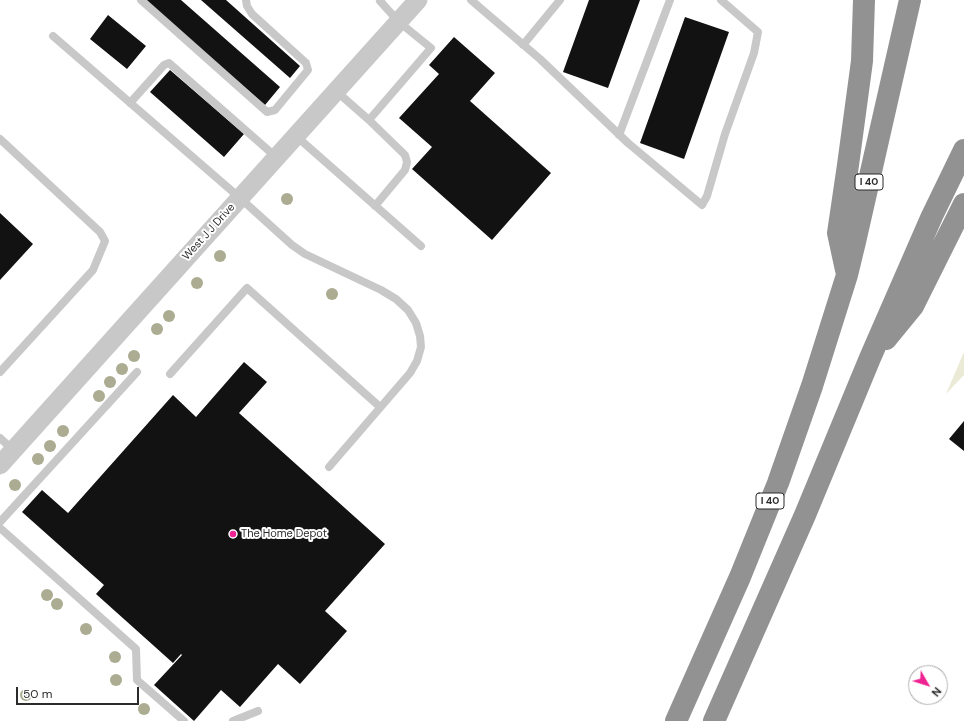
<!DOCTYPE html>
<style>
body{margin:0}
#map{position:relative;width:964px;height:721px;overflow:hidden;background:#fff;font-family:"DM Sans",sans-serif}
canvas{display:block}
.north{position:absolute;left:908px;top:665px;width:40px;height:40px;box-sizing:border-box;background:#fff;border:1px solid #aaa;border-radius:50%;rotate:129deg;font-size:11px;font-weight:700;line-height:16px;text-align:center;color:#2b2b2b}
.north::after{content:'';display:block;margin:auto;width:14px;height:18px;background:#ee2292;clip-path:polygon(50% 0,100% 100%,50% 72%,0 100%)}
.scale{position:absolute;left:16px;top:687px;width:123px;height:18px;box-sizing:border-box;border:2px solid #2b2b2b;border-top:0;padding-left:5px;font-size:12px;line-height:14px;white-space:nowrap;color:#2b2b2b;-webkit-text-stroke:3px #fff;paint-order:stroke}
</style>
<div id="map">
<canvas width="964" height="721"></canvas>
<div class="north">N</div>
<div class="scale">50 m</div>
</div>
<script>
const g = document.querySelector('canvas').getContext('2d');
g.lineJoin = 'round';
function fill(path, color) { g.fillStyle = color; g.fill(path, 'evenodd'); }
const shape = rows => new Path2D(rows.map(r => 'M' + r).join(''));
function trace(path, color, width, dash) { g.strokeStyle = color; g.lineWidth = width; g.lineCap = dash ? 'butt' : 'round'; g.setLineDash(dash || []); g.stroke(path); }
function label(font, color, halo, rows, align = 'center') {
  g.font = font + ' "DM Sans",sans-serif'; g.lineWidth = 4; g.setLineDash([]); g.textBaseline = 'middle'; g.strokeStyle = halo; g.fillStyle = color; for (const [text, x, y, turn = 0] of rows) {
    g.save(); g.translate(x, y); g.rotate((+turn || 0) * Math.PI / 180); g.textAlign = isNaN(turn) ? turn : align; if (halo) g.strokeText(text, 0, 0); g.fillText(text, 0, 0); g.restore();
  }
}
const green = shape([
 [964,352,964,375,946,394]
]);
const building = shape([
 [144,0,181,0,280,87,265,105],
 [201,0,226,0,300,66,290,78],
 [589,0,640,0,608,88,563,72],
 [108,15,146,46,127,69,90,39],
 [685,17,729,32,684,159,640,143],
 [454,37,495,73,470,101,551,173,492,240,412,169,432,147,399,118,439,74,429,65],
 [170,70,244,134,224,157,150,92],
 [0,213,33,244,0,280],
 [244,362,267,382,239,413,385,544,325,611,347,631,300,684,278,664,240,707,221,690,194,721,154,685,182,655,181,654,173,663,96,594,104,585,22,512,42,490,68,513,173,395,196,417],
 [964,421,964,451,949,439]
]);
const service = shape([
 [141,0,267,112,275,110,308,70,306,63,252,14,247,6,246,0],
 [471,0,540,59,628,143,702,205,707,196,725,134,754,53,758,32,721,0],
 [53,36,240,198,292,245,305,254,381,290,396,299,408,310,416,323,420,336,421,347,417,361,410,373,329,467],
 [523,45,560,0],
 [336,91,369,120,431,48,399,22,380,1,381,0],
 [130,103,164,65,169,63,276,157],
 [369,120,405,155,407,162,405,170,375,206],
 [619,135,670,0],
 [296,136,421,246],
 [0,139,100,232,105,241,93,270,0,372],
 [170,374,247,288,380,407],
 [0,438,13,450],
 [0,522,137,372],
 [0,528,136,649,137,680,184,721],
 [233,721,258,711]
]);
const tertiary = shape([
 [0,465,418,0]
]);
const motorway = shape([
 [846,270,838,233,848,165,862,61,864,0],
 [886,339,913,306,964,204],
 [676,721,740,577,778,483,812,386,847,275,855,242,910,0],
 [714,721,805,515,870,358,932,216,964,150]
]);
const trees = [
 [287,199],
 [220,256],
 [197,283],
 [332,294],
 [169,316],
 [157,329],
 [134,356],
 [122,369],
 [110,382],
 [99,396],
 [63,431],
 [50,446],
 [38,459],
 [15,485],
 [47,595],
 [57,604],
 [86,629],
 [115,657],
 [116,680],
 [26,695],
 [144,709]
];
const markers = [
 [233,534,4,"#ee2292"]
];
const shields = [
 [869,182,28],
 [770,501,28]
];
const shieldNames = [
 ["I 40",869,182],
 ["I 40",770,501]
];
const streetNames = [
 ["West J J Drive",209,232,-48]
];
const poiNames = [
 ["The Home Depot",241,534]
];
fill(green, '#ebead7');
fill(building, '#121212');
trace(service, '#c8c8c8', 8);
trace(tertiary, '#c8c8c8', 19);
trace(motorway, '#929292', 22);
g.fillStyle = '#abac91';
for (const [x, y] of trees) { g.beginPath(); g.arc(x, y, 6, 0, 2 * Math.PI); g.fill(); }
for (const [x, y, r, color] of markers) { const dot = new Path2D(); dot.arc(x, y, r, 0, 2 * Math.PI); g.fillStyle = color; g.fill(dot); trace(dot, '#fff', 1.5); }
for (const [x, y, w] of shields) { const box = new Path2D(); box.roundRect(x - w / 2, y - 8, w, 16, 3); g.fillStyle = '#fff'; g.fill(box); trace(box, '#2b2b2b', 1); }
label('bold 10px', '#2b2b2b', null, shieldNames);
label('11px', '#2b2b2b', '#fff', streetNames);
label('11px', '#2b2b2b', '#fff', poiNames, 'left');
</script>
